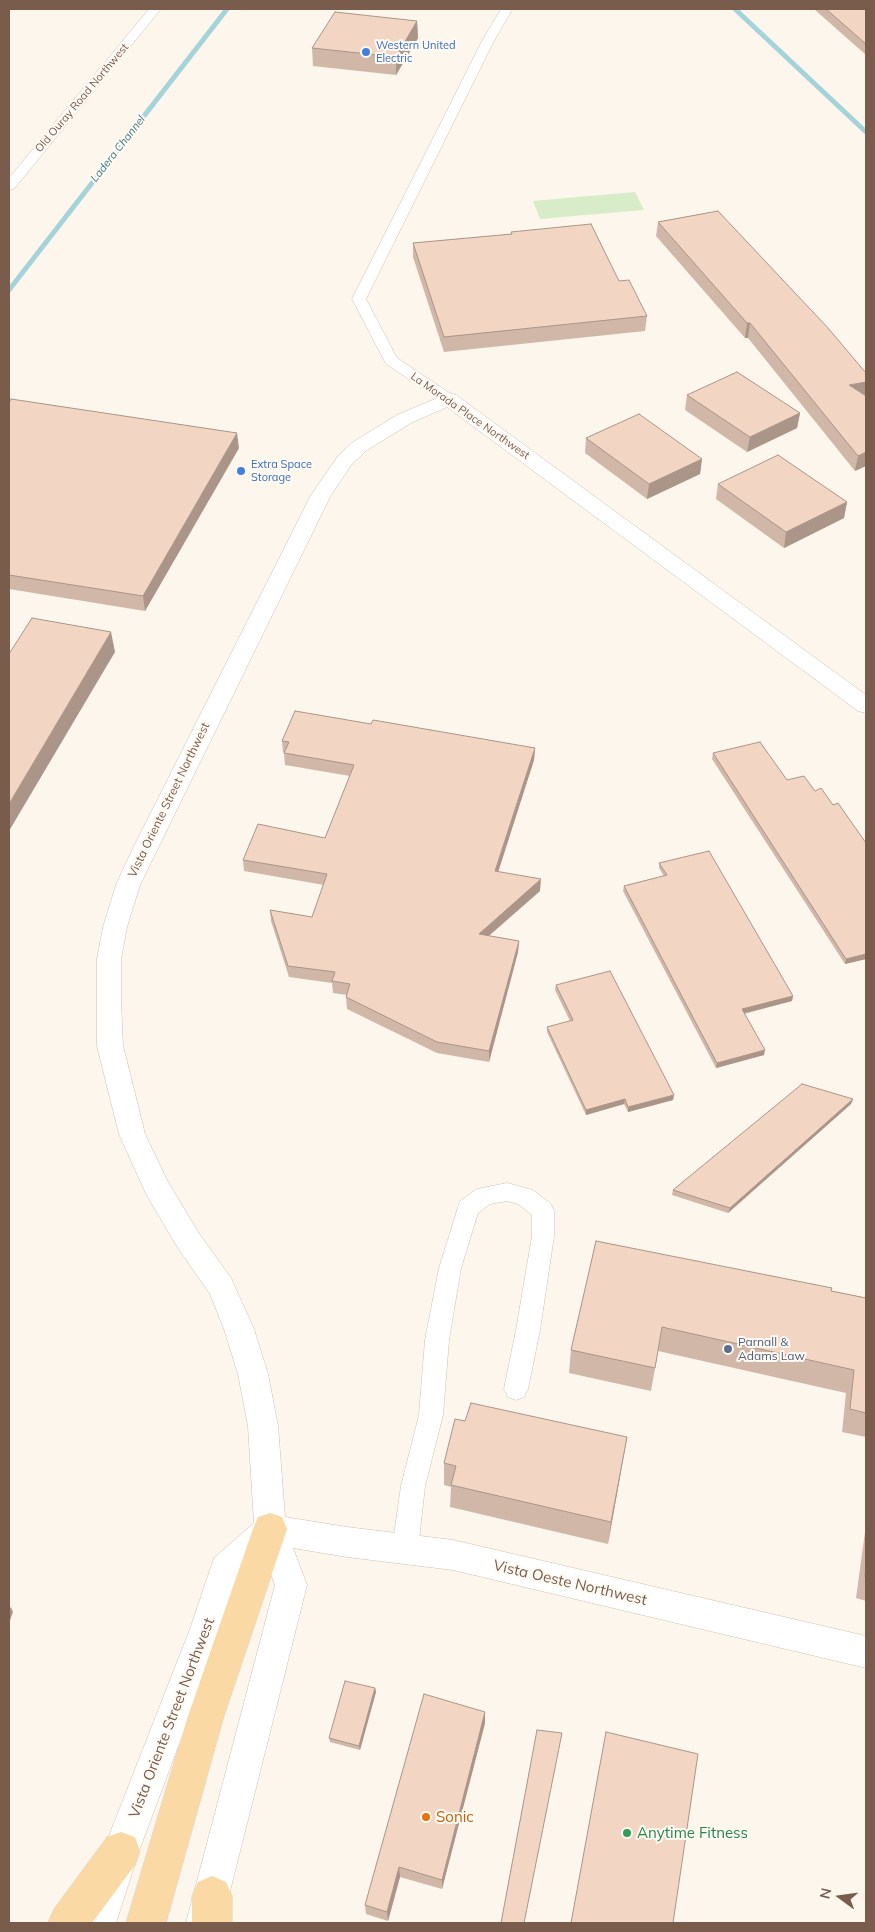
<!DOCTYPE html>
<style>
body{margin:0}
#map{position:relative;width:875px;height:1932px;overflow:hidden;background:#fdf6ec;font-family:Mulish,sans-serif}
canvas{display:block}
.frame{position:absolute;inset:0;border:10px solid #7a5c4d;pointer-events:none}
.north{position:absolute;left:815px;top:1872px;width:50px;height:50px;-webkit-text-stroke:4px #fffaf3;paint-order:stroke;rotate:284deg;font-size:14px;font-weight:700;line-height:20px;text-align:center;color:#7a5c4d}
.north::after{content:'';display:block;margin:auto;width:18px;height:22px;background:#7a5c4d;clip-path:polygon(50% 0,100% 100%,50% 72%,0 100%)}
</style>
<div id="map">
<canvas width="875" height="1932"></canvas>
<div class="frame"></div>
<div class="north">N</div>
</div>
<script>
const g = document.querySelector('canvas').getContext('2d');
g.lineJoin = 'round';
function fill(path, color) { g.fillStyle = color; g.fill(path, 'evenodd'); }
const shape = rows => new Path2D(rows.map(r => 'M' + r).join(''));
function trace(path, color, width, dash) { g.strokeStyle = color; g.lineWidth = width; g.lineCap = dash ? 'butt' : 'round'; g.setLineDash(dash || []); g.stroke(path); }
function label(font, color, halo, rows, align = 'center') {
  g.font = font + ' Mulish,sans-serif'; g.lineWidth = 4; g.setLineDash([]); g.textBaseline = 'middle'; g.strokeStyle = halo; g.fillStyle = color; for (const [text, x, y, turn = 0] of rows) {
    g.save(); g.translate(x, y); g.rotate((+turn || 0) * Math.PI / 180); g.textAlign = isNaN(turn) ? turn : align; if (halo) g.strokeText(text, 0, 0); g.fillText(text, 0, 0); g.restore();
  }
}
const green = shape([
 [635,192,644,210,540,219,533,201]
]);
const stream = shape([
 [735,9,866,132],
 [9,290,227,9]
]);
const minor = shape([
 [149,9,161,9,14,189,9,190,9,178,149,9],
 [501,9,512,10,494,41,366,299,397,358,454,396,456,399,454,402,449,403,444,402,386,364,352,299,482,41,501,9],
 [507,1183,533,1190,551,1204,554,1211,554,1236,540,1330,528,1389,524,1397,516,1400,508,1397,504,1389,516,1330,532,1236,532,1215,518,1204,507,1201,490,1204,478,1213,461,1268,449,1340,443,1415,425,1486,418,1549,414,1558,405,1561,396,1558,392,1549,401,1486,419,1415,425,1340,439,1268,460,1201,477,1189,507,1183]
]);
const tertiary = shape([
 [449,393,456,395,866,695,866,713,858,711,447,407,411,423,367,450,352,464,331,495,140,885,127,927,121,959,121,1002,123,1046,145,1134,167,1180,198,1232,231,1278,254,1329,268,1374,278,1426,285,1517,347,1527,453,1540,866,1636,866,1668,453,1570,347,1557,293,1548,307,1585,222,1923,186,1923,275,1585,264,1555,238,1578,222,1629,139,1851,116,1923,80,1923,103,1851,190,1629,214,1558,254,1523,248,1426,238,1374,224,1329,210,1294,178,1248,146,1194,119,1134,97,1046,97,959,103,927,116,885,132,850,311,495,338,456,353,442,397,415,449,393]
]);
const primary = shape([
 [270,1513,282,1517,287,1529,223,1719,166,1923,126,1923,187,1719,253,1529,258,1517,270,1513],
 [121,1832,135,1837,140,1851,135,1865,92,1923,48,1923,54,1909,107,1837,121,1832],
 [212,1876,226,1882,232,1896,232,1923,192,1923,192,1896,198,1882,212,1876]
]);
const wall = shape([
 [814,9,866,9,866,55],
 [417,21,418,38,396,75,313,66,312,48],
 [718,211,866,466,855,471,748,338,745,338,656,236,658,222],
 [511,232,619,281,647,316,645,331,444,352,413,257,413,243,511,234],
 [687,395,800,413,797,428,747,452,685,410],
 [9,403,239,448,145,611,9,589],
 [586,438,702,459,700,474,647,499,585,453],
 [718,484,847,502,844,518,784,548,716,499],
 [371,724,535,748,534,760,498,871,540,891,489,936,519,941,518,952,489,1062,437,1053,347,1009,346,997,347,995,333,993,332,983,289,977,271,921,270,910,312,917,324,885,244,871,243,860,325,838,350,776,285,765,284,753,283,752,282,741],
 [713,753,787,780,815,791,833,805,866,843,866,959,845,964,712,759],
 [659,863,793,996,792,1001,744,1014,764,1055,716,1068,623,891,624,886,664,876,659,868],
 [556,985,674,1095,673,1100,628,1112,624,1104,586,1115,547,1032,547,1027,570,1021,555,990],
 [853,1099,851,1104,728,1213,672,1195,673,1190],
 [596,1241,866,1298,866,1437,842,1432,846,1393,658,1351,651,1391,569,1373,571,1350],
 [465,1421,627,1437,608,1544,450,1507,451,1487,444,1485,444,1463],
 [866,1525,866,1601,856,1598],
 [375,1688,376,1692,360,1750,330,1742,329,1738],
 [485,1712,485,1723,442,1889,400,1877,388,1921,366,1914,365,1905]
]);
const shadedWall = shape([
 [417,21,418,38,396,75,396,57],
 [747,323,750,323,748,338,745,338],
 [866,382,866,396,849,385],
 [800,413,797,428,747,452,750,437],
 [237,433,239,448,145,611,143,596],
 [866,452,866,466,855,471,858,456],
 [702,459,700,474,647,499,649,484],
 [847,502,844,518,784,548,786,532],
 [111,632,115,652,9,831,9,804],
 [535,748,534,760,495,882,495,871],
 [541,879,540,891,478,945,479,934],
 [519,941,518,952,489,1062,489,1051],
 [866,954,866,959,845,964,846,959],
 [793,996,792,1001,741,1014,742,1009],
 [765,1050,764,1055,716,1068,717,1063],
 [674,1095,673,1100,628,1112,628,1107],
 [625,1099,624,1104,586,1115,586,1110],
 [853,1099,851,1104,728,1213,730,1208],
 [627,1437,623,1460,608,1544,611,1522],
 [11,1608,13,1612,9,1623,9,1615],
 [375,1688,376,1692,360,1750,359,1746],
 [485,1712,485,1723,442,1889,442,1880],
 [399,1867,400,1877,388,1921,387,1912]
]);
const building = shape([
 [826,9,866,9,866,44,826,9],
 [335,12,417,21,396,57,312,48,335,12],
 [718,211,828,328,866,373,866,382,849,385,866,396,866,452,858,456,750,323,747,323,658,222,718,211],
 [591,224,619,281,629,280,647,316,444,337,413,243,512,234,511,232,591,224],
 [737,372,800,413,750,437,687,395,737,372],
 [11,399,237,433,143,596,9,575,9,403,11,399],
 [639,414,702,459,649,484,586,438,639,414],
 [778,455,847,502,786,532,718,484,778,455],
 [32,618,111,632,9,804,9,654,32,618],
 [295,711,371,724,373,720,535,748,495,871,541,879,479,934,519,941,489,1051,437,1042,346,997,350,984,332,981,335,972,288,966,270,910,312,917,327,874,243,860,258,824,325,838,354,765,284,753,289,742,282,741,295,711],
 [760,742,787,780,804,776,815,791,821,788,833,805,838,803,866,843,866,954,846,959,713,753,760,742],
 [709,851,793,996,742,1009,765,1050,717,1063,624,886,667,875,659,863,709,851],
 [610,971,674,1095,628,1107,625,1099,586,1110,547,1027,573,1020,556,985,610,971],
 [802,1084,853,1099,730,1208,673,1190,802,1084],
 [596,1241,832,1288,831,1291,866,1298,866,1413,850,1409,854,1370,662,1327,655,1368,571,1350,596,1241],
 [471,1403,627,1437,611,1522,451,1485,456,1466,444,1463,455,1419,465,1421,471,1403],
 [866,1566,866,1578,865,1577,866,1566],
 [9,1608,11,1608,9,1615,9,1608],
 [345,1681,375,1688,359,1746,329,1738,345,1681],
 [424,1694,485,1712,442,1880,399,1867,387,1912,365,1905,424,1694],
 [537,1730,562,1733,524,1923,501,1923,537,1730],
 [606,1732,698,1754,673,1923,571,1923,606,1732]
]);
const markers = [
 [366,52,5,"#3f7fe0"],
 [241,471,5,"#3f7fe0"],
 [728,1349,5,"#5c6f8a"],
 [426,1817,5,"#e8710a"],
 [627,1833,5,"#2e9e5b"]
];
const farShopnames = [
 ["Western United",376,46],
 ["Electric",376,59],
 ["Extra Space",251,465],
 ["Storage",251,478]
];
const farStreetnames = [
 ["Old Ouray Road Northwest",82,98,-50],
 ["La Morada Place Northwest",470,416,35]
];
const farWaternames = [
 ["Ladera Channel",118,149,-52]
];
const streetNames = [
 ["Vista Oriente Street Northwest",169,800,-64]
];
const serviceNames = [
 ["Parnall &",738,1342],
 ["Adams Law",738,1356]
];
const nearStreetnames = [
 ["Vista Oeste Northwest",570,1583,13],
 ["Vista Oriente Street Northwest",172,1718,-69]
];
const nearFoodnames = [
 ["Sonic",436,1817]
];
const nearLeisurenames = [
 ["Anytime Fitness",637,1833]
];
fill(green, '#d8ecc9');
trace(stream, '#a5d3da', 5);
trace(minor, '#d1beb0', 1);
trace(tertiary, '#d1beb0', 1);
trace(primary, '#dad1cd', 1);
fill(minor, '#fff');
fill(tertiary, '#fff');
fill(primary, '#fbd9a5');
fill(wall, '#d1b7a8');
fill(shadedWall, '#aa9588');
fill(building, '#f3d5c3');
trace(building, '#aa9588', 1);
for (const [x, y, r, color] of markers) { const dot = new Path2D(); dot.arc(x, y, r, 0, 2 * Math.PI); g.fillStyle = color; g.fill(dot); trace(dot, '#fffaf3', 2); }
label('11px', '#366cbe', '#fffaf3', farShopnames, 'left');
label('11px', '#7a5c4d', '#fffaf3', farStreetnames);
label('italic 11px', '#437c86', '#fffaf3', farWaternames);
label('12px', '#7a5c4d', '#fffaf3', streetNames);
label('12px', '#4e5e75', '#fffaf3', serviceNames, 'left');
label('15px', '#7a5c4d', '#fffaf3', nearStreetnames);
label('15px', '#c56008', '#fffaf3', nearFoodnames, 'left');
label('15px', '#27864d', '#fffaf3', nearLeisurenames, 'left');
</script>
